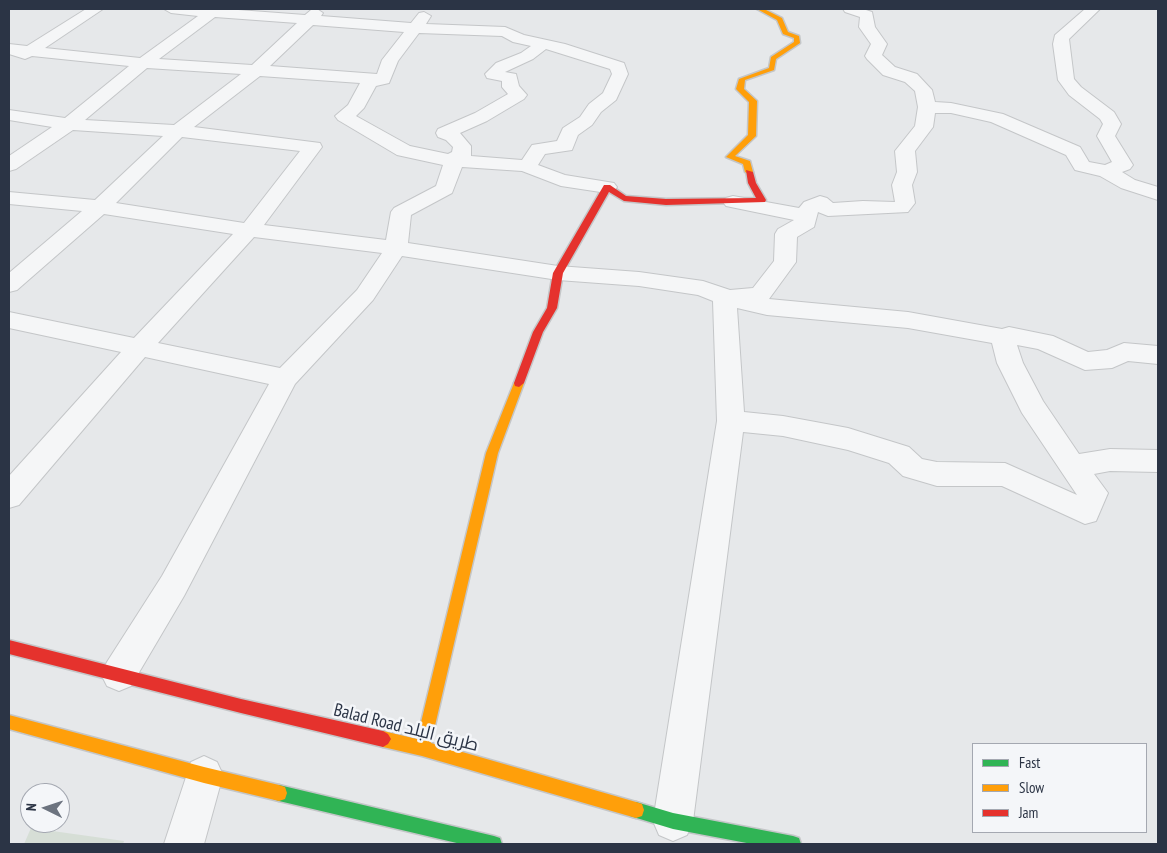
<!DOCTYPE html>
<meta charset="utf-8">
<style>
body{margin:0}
#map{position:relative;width:1167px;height:853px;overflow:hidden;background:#e6e8ea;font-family:"PT Sans Narrow",sans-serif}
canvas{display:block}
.frame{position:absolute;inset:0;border:10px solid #2b3445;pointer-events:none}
.legend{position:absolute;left:972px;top:743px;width:175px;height:90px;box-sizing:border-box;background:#f4f6f9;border:1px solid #a4a8b1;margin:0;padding:6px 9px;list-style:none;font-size:15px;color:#2b3445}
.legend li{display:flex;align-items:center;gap:10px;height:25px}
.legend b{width:25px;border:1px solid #a4a8b1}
.north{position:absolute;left:20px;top:783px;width:50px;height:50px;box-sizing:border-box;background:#f4f6f9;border:1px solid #a4a8b1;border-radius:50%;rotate:274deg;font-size:14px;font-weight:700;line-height:20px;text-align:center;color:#2b3445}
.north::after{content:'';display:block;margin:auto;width:18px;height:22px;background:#6c737f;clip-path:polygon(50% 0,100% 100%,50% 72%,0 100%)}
</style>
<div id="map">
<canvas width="1167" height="853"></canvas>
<div class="frame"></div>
<ul class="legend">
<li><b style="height:6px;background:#30b455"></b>Fast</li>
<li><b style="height:6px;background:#ff9f0a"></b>Slow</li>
<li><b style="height:6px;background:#e5322d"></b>Jam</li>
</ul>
<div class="north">N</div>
</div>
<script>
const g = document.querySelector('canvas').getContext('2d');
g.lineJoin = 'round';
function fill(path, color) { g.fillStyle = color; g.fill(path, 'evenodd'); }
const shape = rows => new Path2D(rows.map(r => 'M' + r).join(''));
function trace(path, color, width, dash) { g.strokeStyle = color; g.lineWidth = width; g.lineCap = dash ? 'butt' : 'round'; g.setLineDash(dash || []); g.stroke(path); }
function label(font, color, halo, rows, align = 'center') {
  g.font = font + ' "PT Sans Narrow",Cairo,sans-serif'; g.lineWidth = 5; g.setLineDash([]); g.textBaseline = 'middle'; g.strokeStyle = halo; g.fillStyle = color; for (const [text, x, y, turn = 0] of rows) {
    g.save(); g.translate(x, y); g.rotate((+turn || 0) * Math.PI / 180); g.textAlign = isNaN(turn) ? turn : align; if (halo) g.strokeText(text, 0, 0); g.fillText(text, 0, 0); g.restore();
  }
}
const green = shape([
 [31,828,124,841,123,844,24,844]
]);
const street = shape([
 [86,9,103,9,45,48,140,58,198,16,171,13,164,9,225,9,305,15,311,10,317,9,323,13,321,16,411,23,419,13,424,12,431,16,426,24,505,27,524,35,565,44,624,63,628,74,616,100,601,112,592,125,578,135,572,150,545,154,538,165,565,175,614,183,617,187,614,191,607,193,561,186,522,171,462,167,452,193,411,215,408,243,558,266,639,272,703,281,730,290,753,288,774,261,775,234,778,229,794,220,726,206,723,202,726,198,733,196,799,208,804,202,820,196,827,198,833,203,863,201,895,202,892,185,897,172,895,151,915,126,918,107,915,91,905,82,883,75,867,59,865,56,871,44,859,27,860,17,845,12,843,9,863,9,872,12,875,27,887,44,882,55,895,67,917,74,932,90,935,102,951,103,1003,114,1080,147,1089,162,1105,165,1112,162,1097,136,1103,124,1100,119,1069,95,1058,80,1053,44,1055,35,1085,9,1100,9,1069,39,1074,79,1081,87,1114,112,1121,124,1115,136,1133,165,1130,169,1122,172,1135,180,1158,187,1158,200,1121,188,1100,176,1075,170,1066,155,991,122,951,113,935,113,933,127,915,151,917,172,912,185,915,203,908,212,828,216,818,212,814,227,797,237,796,262,769,299,908,312,1002,329,1009,327,1053,336,1088,352,1107,350,1124,343,1158,346,1158,364,1128,361,1112,368,1085,370,1038,349,1017,345,1023,363,1043,401,1079,454,1110,449,1158,450,1158,472,1110,471,1094,474,1108,493,1096,521,1085,524,1002,486,937,486,903,476,889,463,848,450,783,436,743,432,693,821,687,835,673,841,659,835,653,821,717,421,713,301,698,295,639,286,558,280,402,256,373,300,295,384,184,596,131,686,119,691,107,686,101,674,107,662,162,576,269,384,145,357,19,505,9,508,9,476,121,352,9,328,9,312,134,338,233,234,104,214,17,290,9,292,9,273,82,211,9,204,9,192,95,200,163,136,73,130,16,169,9,171,9,156,52,127,9,120,9,110,65,118,129,66,32,56,25,59,9,54,9,44,27,46,86,9],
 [215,17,297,23,252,65,159,59,215,17],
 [313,25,404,32,382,60,377,74,270,66,313,25],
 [419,33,502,36,513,42,531,46,521,53,496,63,485,74,487,78,502,81,502,87,508,94,475,113,438,129,436,133,438,137,446,140,453,147,452,152,448,154,410,146,356,116,364,108,376,86,389,83,398,61,419,33],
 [546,49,610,69,612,74,603,93,589,104,580,117,563,128,557,141,532,145,522,160,471,156,471,146,460,133,487,121,524,99,527,95,519,86,516,74,505,72,533,59,546,49],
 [147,68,241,74,174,125,85,120,147,68],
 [260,76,360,83,348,105,335,116,338,120,397,155,443,165,436,186,394,208,391,212,386,240,264,225,322,147,320,143,194,127,260,76],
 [182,137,300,151,244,223,116,203,182,137],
 [254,237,382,253,357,290,280,368,158,343,254,237],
 [737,308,767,315,908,328,992,343,997,363,1022,413,1077,495,1005,463,937,462,922,459,909,447,848,428,783,416,744,412,737,308],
 [204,756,217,762,223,775,204,844,164,844,191,762,204,756]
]);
const fast = shape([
 [279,785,494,836,500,838,502,844,461,844,279,801,273,799,271,793,273,787,279,785],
 [636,802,673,813,793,836,799,838,801,844,752,844,673,829,630,816,628,810,630,804,636,802]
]);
const slow = shape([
 [757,9,764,9,782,18,788,32,799,36,800,43,776,59,774,70,745,80,744,89,757,101,756,136,735,156,750,161,753,172,749,174,745,172,743,164,726,157,748,135,749,102,736,89,739,79,769,68,771,57,794,42,794,38,783,34,777,20,757,9],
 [519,379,524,383,498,453,431,743,636,802,642,804,644,810,642,816,636,818,422,756,383,747,378,744,375,739,378,734,383,731,417,739,486,453,514,383,519,379],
 [9,715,204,767,279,785,285,787,287,793,285,799,279,801,204,783,9,729,9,715]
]);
const jam = shape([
 [746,170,753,172,756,183,766,200,765,202,666,205,624,201,609,192,563,273,557,308,543,332,524,383,519,387,515,386,514,383,533,332,547,308,553,273,604,185,610,185,626,196,666,199,756,198,748,183,746,170],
 [9,640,241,699,383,731,388,734,391,739,388,744,383,747,241,713,9,654,9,640]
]);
const nearStreetnames = [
 ["Balad Road طريق البلد",406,728,14]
];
fill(green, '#d6ded6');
trace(street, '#c4c6c8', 2);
trace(fast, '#c4c6c8', 3);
trace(slow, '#c4c6c8', 3);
trace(jam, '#c4c6c8', 3);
fill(street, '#f5f6f7');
fill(fast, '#30b455');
fill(slow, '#ff9f0a');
fill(jam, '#e5322d');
label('18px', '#2b3445', '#f4f6f9', nearStreetnames);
</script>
